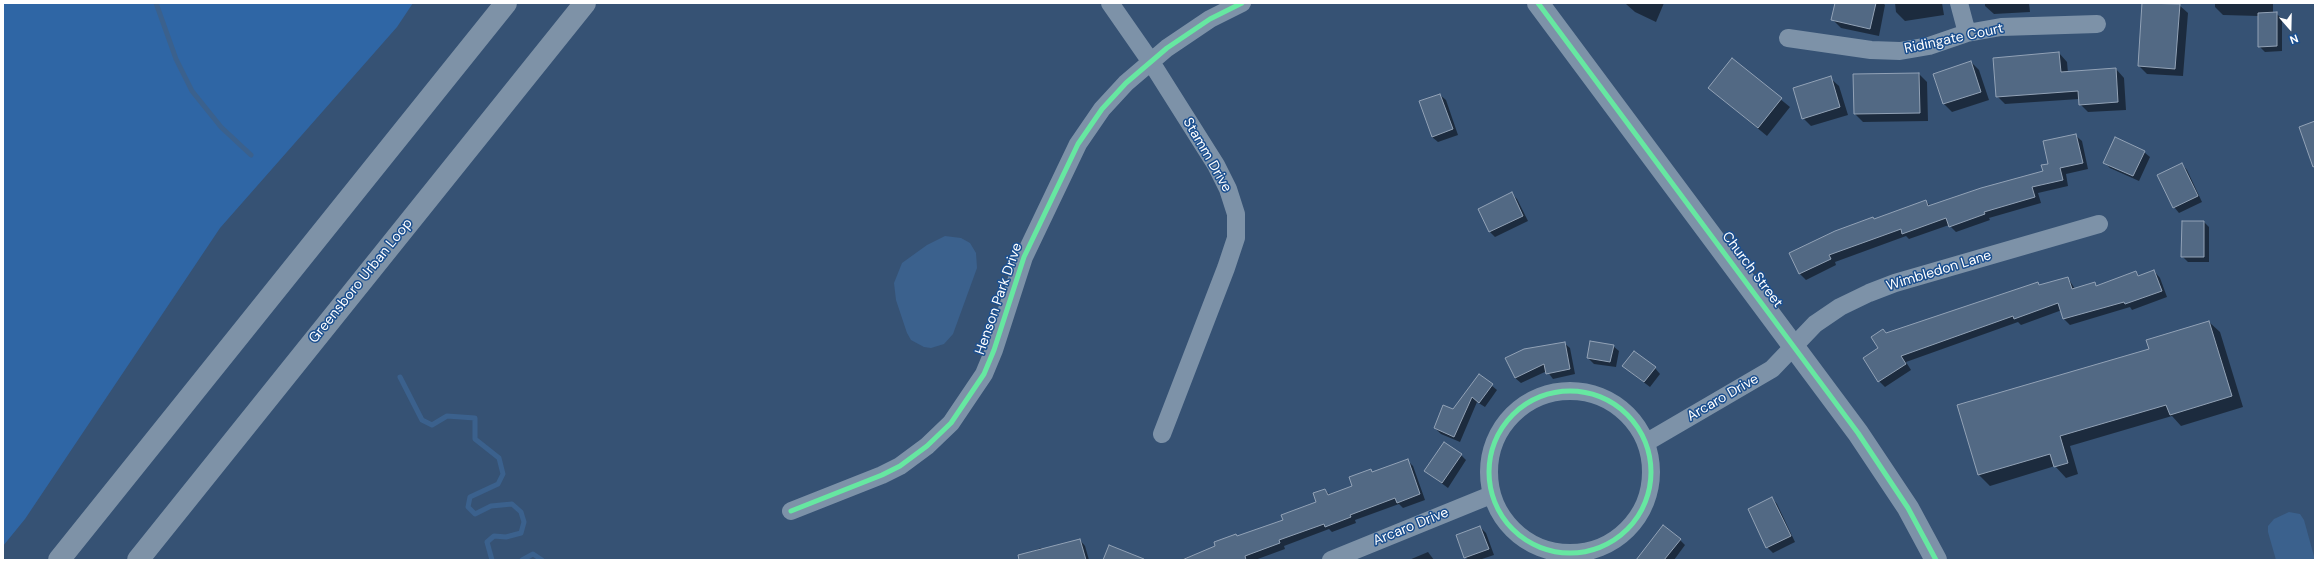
<!DOCTYPE html>
<style>
body{margin:0}
#map{position:relative;width:2318px;height:563px;overflow:hidden;background:#365274;font-family:"DM Sans",sans-serif}
canvas{display:block}
.frame{position:absolute;inset:0;border:4px solid #fff;pointer-events:none}
.north{position:absolute;left:2270px;top:8px;width:40px;height:40px;-webkit-text-stroke:3px #1b4f8f;paint-order:stroke;rotate:160deg;font-size:11px;font-weight:700;line-height:16px;text-align:center;color:#fff}
.north::after{content:'';display:block;margin:auto;width:14px;height:18px;background:#fff;clip-path:polygon(50% 0,100% 100%,50% 72%,0 100%)}
</style>
<div id="map">
<canvas width="2318" height="563"></canvas>
<div class="frame"></div>
<div class="north">N</div>
</div>
<script>
const g = document.querySelector('canvas').getContext('2d');
g.lineJoin = 'round';
function fill(path, color) { g.fillStyle = color; g.fill(path, 'evenodd'); }
const shape = rows => new Path2D(rows.map(r => 'M' + r).join(''));
function trace(path, color, width, dash) { g.strokeStyle = color; g.lineWidth = width; g.lineCap = dash ? 'butt' : 'round'; g.setLineDash(dash || []); g.stroke(path); }
function label(font, color, halo, rows, align = 'center') {
  g.font = font + ' "DM Sans",sans-serif'; g.lineWidth = 3; g.setLineDash([]); g.textBaseline = 'middle'; g.strokeStyle = halo; g.fillStyle = color; for (const [text, x, y, turn = 0] of rows) {
    g.save(); g.translate(x, y); g.rotate((+turn || 0) * Math.PI / 180); g.textAlign = isNaN(turn) ? turn : align; if (halo) g.strokeText(text, 0, 0); g.fillText(text, 0, 0); g.restore();
  }
}
const green = shape([
 [3,3,413,3,397,27,220,228,25,519,3,546]
]);
const water = shape([
 [945,236,961,238,970,243,976,253,977,268,953,334,944,344,931,348,924,347,911,340,907,333,896,300,894,283,902,263,927,245],
 [2289,512,2300,514,2304,520,2315,560,2276,560,2268,532,2268,526,2274,519]
]);
const shadow = shape([
 [1664,3,1656,22,1635,12,1626,4],
 [1836,3,1883,3,1885,5,1879,36,1841,28,1833,20],
 [1895,3,1942,3,1944,15,1905,21,1896,12],
 [1985,3,2029,3,2030,12,1994,14,1985,6],
 [2143,3,2179,5,2188,13,2183,76,2147,74,2139,66],
 [2215,3,2273,3,2273,13,2276,13,2282,19,2282,51,2265,52,2259,46,2259,16,2223,15,2215,7],
 [2059,53,2067,62,2068,73,2116,69,2124,78,2126,110,2088,112,2080,104,2079,99,2005,104,1997,96],
 [1732,60,1790,107,1767,136,1709,88],
 [1971,62,1979,70,1989,100,1952,112,1944,104],
 [1919,74,1927,82,1928,121,1863,122,1855,114],
 [1830,78,1839,86,1848,115,1811,126,1803,118],
 [1440,95,1446,100,1458,135,1438,142,1432,137],
 [2075,135,2082,141,2088,169,2066,174,2068,186,2038,193,2041,203,1989,218,1990,220,1956,232,1949,225,1909,239,1906,236,1835,262,1836,265,1806,280,1800,274,1790,253,1873,218,1875,220,1926,201,1931,207,2044,171],
 [2144,152,2150,157,2139,181,2110,168,2105,163],
 [2182,164,2187,170,2202,202,2179,213,2174,207],
 [1512,194,1517,199,1528,221,1495,237,1490,232],
 [2204,222,2209,227,2209,262,2188,262,2182,256],
 [2154,271,2160,278,2167,297,2132,310,2130,307,2070,325,2064,319,2062,310,2021,325,2018,322,1906,362,1911,370,1885,387,1879,381,1880,348,1887,334,2038,284,2040,286,2068,278,2075,289,2094,284,2097,286,2136,272,2140,277],
 [2209,322,2220,332,2243,407,2181,426,2172,416,2070,446,2078,474,2066,478,2055,466,1990,486,1979,475,1959,406,2150,350],
 [1564,343,1570,348,1575,374,1553,379,1547,371,1521,383,1515,378],
 [1613,346,1619,351,1616,367,1594,364,1588,358],
 [1655,368,1660,374,1650,387,1629,371],
 [1479,375,1497,390,1485,407,1477,402,1460,442,1441,434,1435,428,1453,410],
 [1461,455,1466,460,1448,488,1425,471],
 [1407,460,1413,466,1425,500,1403,508,1399,504,1355,520,1356,523,1332,532,1329,529,1284,546,1285,549,1255,560,1180,560,1216,547,1236,535,1238,537,1284,520,1318,503,1325,490,1330,495,1353,487,1371,470,1373,473],
 [1772,498,1777,504,1795,542,1773,553,1767,547],
 [1480,527,1486,533,1494,555,1479,560,1468,560,1465,557],
 [1080,540,1085,546,1089,560,1024,560,1022,555,1041,548,1043,550],
 [1680,540,1685,545,1674,560,1658,560],
 [1428,552,1434,560,1409,560]
]);
const stream = shape([
 [156,3,176,59,192,91,221,127,251,155],
 [400,377,422,420,432,425,447,416,475,418,475,439,499,458,503,474,498,484,470,497,468,507,475,514,491,506,512,504,521,512,524,522,521,533,506,537,494,536,487,542,492,560],
 [522,560,533,554,542,560]
]);
const building = shape([
 [1835,3,1876,3,1870,29,1831,20,1835,3],
 [2142,3,2180,4,2175,69,2138,66,2142,3],
 [2277,12,2277,46,2258,47,2258,13,2277,12],
 [2059,52,2061,72,2116,68,2118,102,2079,105,2078,91,1996,97,1993,58,2059,52],
 [1732,58,1782,98,1758,128,1708,88,1732,58],
 [1971,61,1981,92,1943,104,1933,74,1971,61],
 [1919,73,1920,113,1854,114,1853,74,1919,73],
 [1831,76,1840,107,1802,119,1793,88,1831,76],
 [1440,94,1453,129,1432,137,1419,101,1440,94],
 [2315,121,2315,166,2313,167,2299,127,2315,121],
 [2076,134,2083,163,2060,168,2063,180,2032,187,2035,197,1984,212,1985,214,1949,227,1946,218,1902,234,1901,229,1829,255,1831,259,1799,274,1789,253,1835,231,1873,217,1874,219,1926,200,1928,206,1981,188,2043,171,2041,165,2048,164,2043,141,2076,134],
 [2115,137,2145,151,2133,176,2103,163,2115,137],
 [2182,163,2198,196,2173,208,2157,175,2182,163],
 [1512,192,1523,216,1489,232,1478,209,1512,192],
 [2182,221,2204,221,2204,257,2181,257,2182,221],
 [2154,270,2162,291,2125,304,2124,302,2063,319,2058,303,2014,319,2013,316,1901,356,1906,364,1878,382,1863,358,1878,348,1871,337,1883,329,1886,333,2038,282,2039,285,2068,277,2072,289,2095,282,2096,286,2136,271,2138,276,2154,270],
 [2209,321,2232,396,2170,415,2166,405,2060,436,2068,463,2054,467,2050,454,1978,475,1957,405,2149,349,2146,340,2209,321],
 [1590,341,1614,345,1610,362,1587,358,1590,341],
 [1565,342,1570,369,1546,374,1544,364,1515,378,1505,358,1524,349,1565,342],
 [1634,351,1656,367,1644,382,1622,366,1634,351],
 [1479,374,1493,384,1479,403,1472,397,1454,437,1434,428,1443,405,1453,409,1479,374],
 [1444,442,1462,454,1442,483,1424,471,1444,442],
 [1408,459,1420,494,1397,503,1395,498,1350,515,1351,517,1325,527,1324,524,1279,540,1280,543,1245,556,1246,560,1182,560,1215,546,1214,542,1236,534,1237,536,1283,520,1281,515,1316,502,1313,493,1325,489,1328,495,1352,486,1349,477,1371,469,1372,472,1408,459],
 [1772,497,1791,536,1766,548,1748,509,1772,497],
 [1663,525,1681,539,1664,560,1636,560,1663,525],
 [1480,526,1489,549,1464,558,1456,535,1480,526],
 [1080,539,1086,560,1019,560,1018,555,1080,539],
 [1109,545,1144,559,1144,560,1103,560,1109,545]
]);
const minor = shape([
 [1110,3,1151,62,1216,165,1228,189,1236,214,1236,238,1226,268,1162,434],
 [1959,3,1967,33],
 [1788,38,1871,50,1900,51,1929,46,1967,33,2001,27,2097,24],
 '1489 472a81 81 0 1 1 162 0a81 81 0 1 1-162 0Z',
 [1647,442,1772,369,1815,324,1840,307,1869,293,1895,283,2099,224],
 [791,511,882,475,900,466,927,446,951,423,984,374,994,350,1024,257,1078,144,1102,109,1126,83,1167,48,1210,19,1242,3],
 [1331,560,1491,495]
]);
const tertiary = shape([
 [1538,3,1858,433,1908,508,1936,560]
]);
const motorway = shape([
 [59,560,506,3],
 [138,560,585,3]
]);
const cycleway = shape([
 [1538,3,1858,433,1908,508,1936,560],
 '1489 472a81 81 0 1 1 162 0a81 81 0 1 1-162 0Z',
 [791,511,882,475,900,466,927,446,951,423,984,374,994,350,1024,257,1078,144,1102,109,1126,83,1167,48,1210,19,1242,3]
]);
const streetNames = [
 ["Ridingate Court",1954,39,-12],
 ["Stamm Drive",1207,155,60],
 ["Church Street",1752,270,53],
 ["Wimbledon Lane",1939,271,-17],
 ["Greensboro Urban Loop",361,281,-51],
 ["Henson Park Drive",999,299,-71],
 ["Arcaro Drive",1723,398,-30],
 ["Arcaro Drive",1411,527,-22]
];
fill(green, '#2f66a5');
fill(water, '#3b618d');
fill(shadow, '#0007');
trace(stream, '#3b618d', 5);
fill(building, '#526984');
trace(building, '#92a2b6', 1);
trace(minor, '#7d92a8', 18);
trace(tertiary, '#7d92a8', 22);
trace(motorway, '#7e92a7', 22);
trace(cycleway, '#66e7a1', 5);
label('14px', '#fff', '#1b4f8f', streetNames);
</script>
